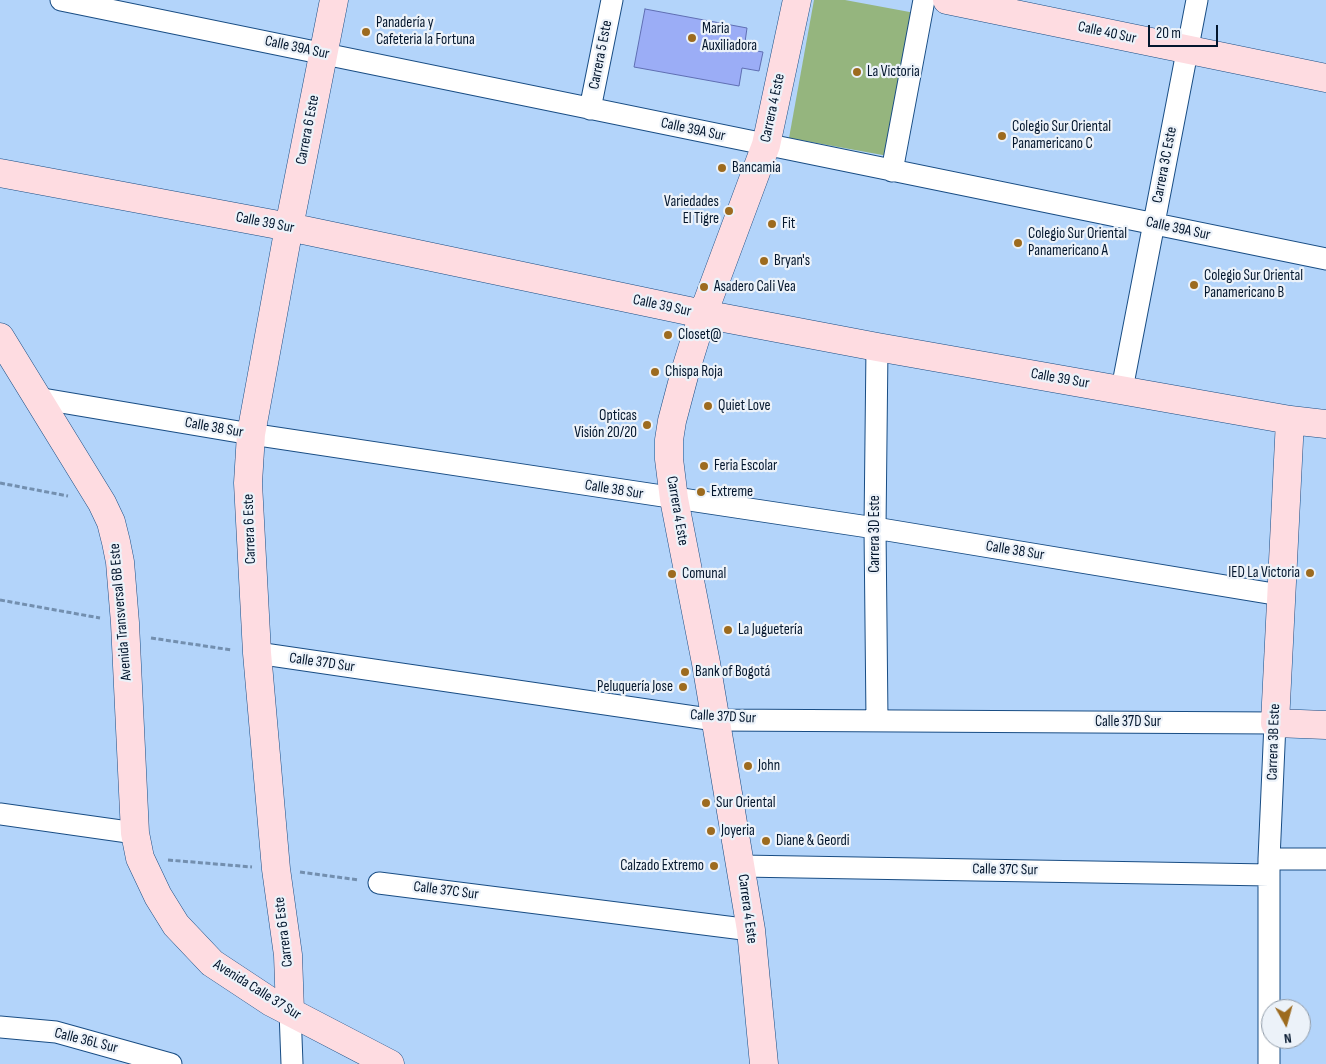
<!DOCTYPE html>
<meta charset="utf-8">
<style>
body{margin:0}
#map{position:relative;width:1326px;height:1064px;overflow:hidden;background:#b3d4fa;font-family:"Sofia Sans Condensed",sans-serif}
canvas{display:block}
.north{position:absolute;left:1261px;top:999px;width:50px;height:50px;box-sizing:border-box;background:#ecf2f9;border:1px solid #8f9aa7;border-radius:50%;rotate:173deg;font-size:14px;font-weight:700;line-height:20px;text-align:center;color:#03162d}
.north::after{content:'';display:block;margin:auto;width:18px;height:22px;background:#9d6b1f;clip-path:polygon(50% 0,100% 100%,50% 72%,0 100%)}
.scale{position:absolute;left:1148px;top:25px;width:70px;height:22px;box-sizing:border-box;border:2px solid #03162d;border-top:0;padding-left:6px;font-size:15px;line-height:18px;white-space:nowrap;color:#03162d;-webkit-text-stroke:4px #ecf2f9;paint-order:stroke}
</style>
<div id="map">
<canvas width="1326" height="1064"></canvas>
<div class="north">N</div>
<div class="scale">20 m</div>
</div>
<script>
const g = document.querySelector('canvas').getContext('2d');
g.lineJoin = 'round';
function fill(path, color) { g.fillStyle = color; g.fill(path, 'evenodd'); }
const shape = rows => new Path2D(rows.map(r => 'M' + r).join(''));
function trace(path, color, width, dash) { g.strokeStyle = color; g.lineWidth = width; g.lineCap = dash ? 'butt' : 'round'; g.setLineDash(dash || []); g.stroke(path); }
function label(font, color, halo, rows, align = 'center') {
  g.font = font + ' "Sofia Sans Condensed",sans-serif'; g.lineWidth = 4.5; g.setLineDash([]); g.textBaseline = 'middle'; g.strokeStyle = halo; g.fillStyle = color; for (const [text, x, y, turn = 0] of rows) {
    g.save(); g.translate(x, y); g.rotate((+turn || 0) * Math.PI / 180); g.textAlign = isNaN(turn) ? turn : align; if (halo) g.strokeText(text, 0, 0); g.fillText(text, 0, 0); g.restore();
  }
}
const green = shape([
 [814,0,845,0,915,13,888,156,789,138]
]);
const building = shape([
 [645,9,747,28,744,49,763,52,759,71,742,68,739,86,634,67,645,9]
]);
const path = shape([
 [0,483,68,496],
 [0,600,100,618],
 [151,638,232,650],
 [168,860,252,867],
 [300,872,359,880]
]);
const street = shape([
 [61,0,1326,259],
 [590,109,612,0],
 [892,171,924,0],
 [1122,389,1197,0],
 [37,398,251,434,875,528,1280,595],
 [257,653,715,720,1275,723,1269,859,1269,1064],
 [877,720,875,528,877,347],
 [0,814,135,833],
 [1269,859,1326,859],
 [741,866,1269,875],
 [379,883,751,930],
 [290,1011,292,1064],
 [0,1027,56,1032,171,1064]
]);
const secondary = shape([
 [947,0,1326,78],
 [0,173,289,227,703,314,877,347,1290,420,1326,424],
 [0,337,102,503,111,522,116,542,120,562,125,623,135,833,140,858,158,896,176,925,212,963,271,1002,390,1064],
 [1290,420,1275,723,1326,725],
 [290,1011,288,955,276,869,257,653,248,483,251,434,289,227,334,0],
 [764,1064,751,930,706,663,674,499,669,459,669,440,672,421,685,372,703,314,766,145,797,0]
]);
const markers = [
 [366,32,5,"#9d6b1f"],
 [692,38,5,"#9d6b1f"],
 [857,72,5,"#9d6b1f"],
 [1002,136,5,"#9d6b1f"],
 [722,168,5,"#9d6b1f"],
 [729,211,5,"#9d6b1f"],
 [772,224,5,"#9d6b1f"],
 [1018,243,5,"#9d6b1f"],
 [764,261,5,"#9d6b1f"],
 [1194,285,5,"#9d6b1f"],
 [704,287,5,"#9d6b1f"],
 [668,335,5,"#9d6b1f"],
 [655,372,5,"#9d6b1f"],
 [708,406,5,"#9d6b1f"],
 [647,425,5,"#9d6b1f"],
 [704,466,5,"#9d6b1f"],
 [701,492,5,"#9d6b1f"],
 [1310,573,5,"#9d6b1f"],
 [672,574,5,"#9d6b1f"],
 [728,630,5,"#9d6b1f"],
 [685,672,5,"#9d6b1f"],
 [683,687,5,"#9d6b1f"],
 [748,766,5,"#9d6b1f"],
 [706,803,5,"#9d6b1f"],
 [711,831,5,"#9d6b1f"],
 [766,841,5,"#9d6b1f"],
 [714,866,5,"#9d6b1f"]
];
const poiNames = [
 ["Panadería y",376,23],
 ["Cafeteria la Fortuna",376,40],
 ["Maria",702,29],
 ["Auxiliadora",702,46],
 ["La Victoria",867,72],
 ["Colegio Sur Oriental",1012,127],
 ["Panamericano C",1012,144],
 ["Bancamia",732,168],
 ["Variedades",719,202,"right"],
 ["El Tigre",719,219,"right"],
 ["Fit",782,224],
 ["Colegio Sur Oriental",1028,234],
 ["Panamericano A",1028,251],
 ["Bryan's",774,261],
 ["Colegio Sur Oriental",1204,276],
 ["Panamericano B",1204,293],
 ["Asadero Cali Vea",714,287],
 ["Closet@",678,335],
 ["Chispa Roja",665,372],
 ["Quiet Love",718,406],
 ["Opticas",637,416,"right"],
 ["Visión 20/20",637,433,"right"],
 ["Feria Escolar",714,466],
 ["Extreme",711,492],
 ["IED La Victoria",1300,573,"right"],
 ["Comunal",682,574],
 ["La Juguetería",738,630],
 ["Bank of Bogotá",695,672],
 ["Peluquería Jose",673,687,"right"],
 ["John",758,766],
 ["Sur Oriental",716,803],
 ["Joyeria",721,831],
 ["Diane & Geordi",776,841],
 ["Calzado Extremo",704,866,"right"]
];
const streetNames = [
 ["Calle 40 Sur",1107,33,12],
 ["Calle 39A Sur",297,48,12],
 ["Carrera 5 Este",601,55,-79],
 ["Carrera 4 Este",773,108,-78],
 ["Carrera 6 Este",308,130,-79],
 ["Calle 39A Sur",693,130,12],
 ["Carrera 3C Este",1165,165,-79],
 ["Calle 39 Sur",265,223,11],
 ["Calle 39A Sur",1178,229,12],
 ["Calle 39 Sur",662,306,12],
 ["Calle 39 Sur",1060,379,10],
 ["Calle 38 Sur",214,428,10],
 ["Calle 38 Sur",614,490,9],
 ["Carrera 4 Este",677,511,80],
 ["Carrera 6 Este",250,529,-92],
 ["Carrera 3D Este",875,534,-90],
 ["Calle 38 Sur",1015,551,9],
 ["Avenida Transversal 6B Este",121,612,-95],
 ["Calle 37D Sur",322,663,8],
 ["Calle 37D Sur",723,717,3],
 ["Calle 37D Sur",1128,722],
 ["Carrera 3B Este",1274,742,-88],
 ["Calle 37C Sur",1005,870,1],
 ["Calle 37C Sur",446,891,7],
 ["Carrera 4 Este",747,909,82],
 ["Carrera 6 Este",284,932,-97],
 ["Avenida Calle 37 Sur",257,990,32],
 ["Calle 36L Sur",86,1041,14]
];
fill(green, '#95b57e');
fill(building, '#9badf6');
trace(building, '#5f6eb2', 1);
trace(street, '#194d84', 23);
trace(secondary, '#194d84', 29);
trace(path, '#738faf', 3, [5, 2.5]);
trace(street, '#fff', 21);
trace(secondary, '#fedce1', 28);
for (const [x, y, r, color] of markers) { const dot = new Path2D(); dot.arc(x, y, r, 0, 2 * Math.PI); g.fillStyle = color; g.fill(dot); trace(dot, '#ecf2f9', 2); }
label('15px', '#03162d', '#ecf2f9', poiNames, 'left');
label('15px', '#03162d', '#ecf2f9', streetNames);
</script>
